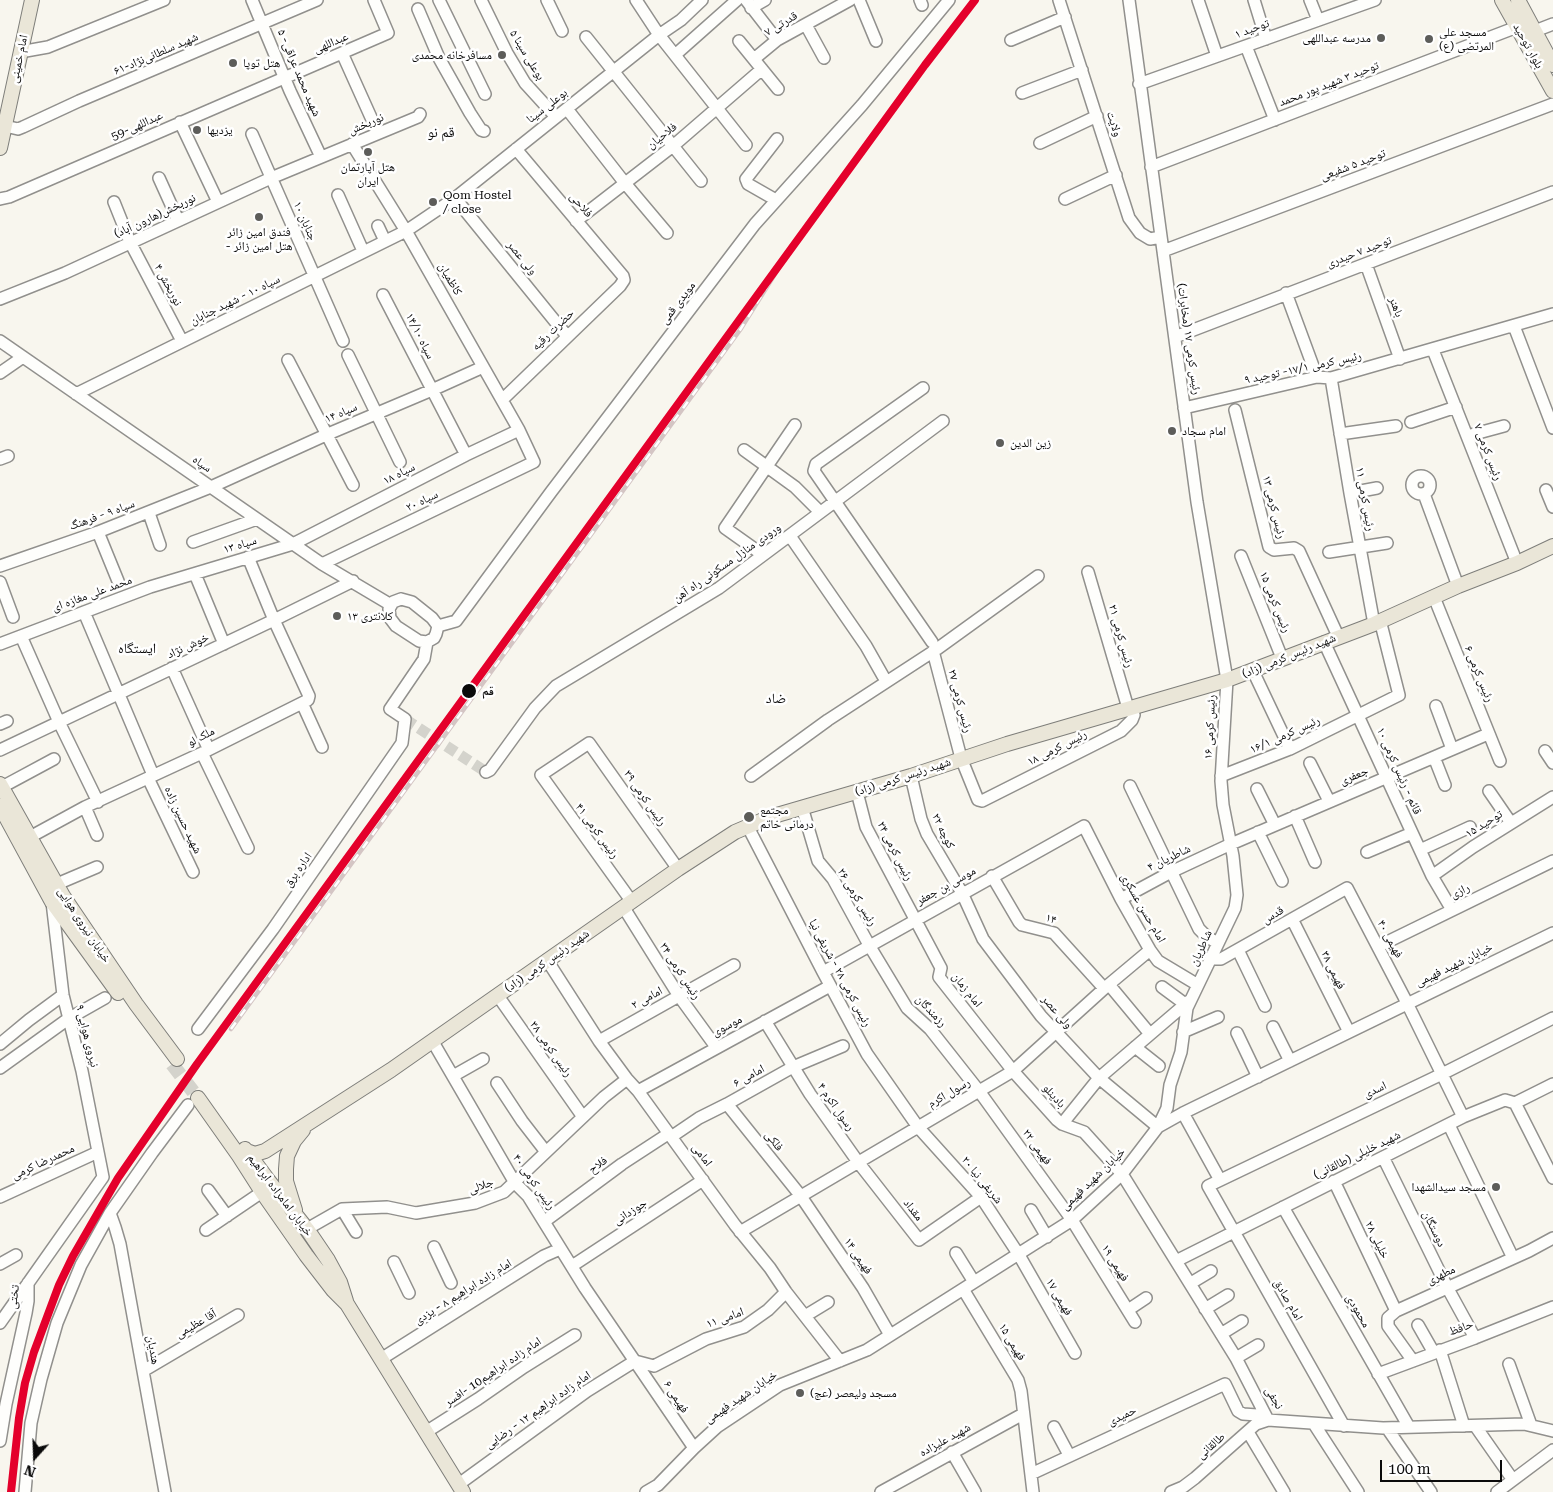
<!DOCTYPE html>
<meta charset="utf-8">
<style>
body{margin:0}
#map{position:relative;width:1553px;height:1492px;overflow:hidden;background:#f8f6ee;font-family:"Roboto Serif",serif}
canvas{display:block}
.north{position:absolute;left:10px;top:1432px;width:50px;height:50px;-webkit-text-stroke:4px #fff;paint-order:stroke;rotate:200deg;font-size:14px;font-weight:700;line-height:20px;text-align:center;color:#0a0a0a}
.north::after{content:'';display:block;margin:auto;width:18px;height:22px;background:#0a0a0a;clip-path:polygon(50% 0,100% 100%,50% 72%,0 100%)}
.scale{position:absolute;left:1380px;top:1460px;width:122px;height:22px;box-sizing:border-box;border:2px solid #0a0a0a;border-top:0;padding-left:6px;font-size:15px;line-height:18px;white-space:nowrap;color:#0a0a0a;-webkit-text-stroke:4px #fff;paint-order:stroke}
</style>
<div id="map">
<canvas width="1553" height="1492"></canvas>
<div class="north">N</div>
<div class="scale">100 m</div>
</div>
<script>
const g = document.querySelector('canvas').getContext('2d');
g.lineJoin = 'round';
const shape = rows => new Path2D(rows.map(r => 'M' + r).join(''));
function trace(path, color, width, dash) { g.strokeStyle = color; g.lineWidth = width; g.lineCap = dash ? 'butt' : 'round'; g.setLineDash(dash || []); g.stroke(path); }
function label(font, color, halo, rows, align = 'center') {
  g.font = font + ' "Roboto Serif","Noto Naskh Arabic",serif'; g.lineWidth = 5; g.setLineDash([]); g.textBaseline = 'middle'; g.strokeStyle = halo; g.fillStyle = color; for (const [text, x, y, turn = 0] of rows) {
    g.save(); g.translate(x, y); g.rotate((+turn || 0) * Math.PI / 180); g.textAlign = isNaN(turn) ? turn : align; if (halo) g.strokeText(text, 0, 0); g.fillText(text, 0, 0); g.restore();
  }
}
const minorTunnel = shape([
 [405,719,486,772]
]);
const majorTunnel = shape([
 [172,1064,198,1098]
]);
const minor = shape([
 [252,0,290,91,321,157],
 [439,0,485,94],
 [481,0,507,53,525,83,556,117],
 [547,0,562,31],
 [636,0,659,35,746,145],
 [746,0,777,40],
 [859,0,876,41],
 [920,0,922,5],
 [1059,0,1129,218,1140,233,1150,239,1161,237],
 [1198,0,1217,56],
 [1254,0,1266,39],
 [1310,0,1318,20],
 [751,8,765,0],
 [418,9,439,58,470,113,481,130,484,131],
 [806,25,824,58],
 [1535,31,1553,24],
 [586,37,701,181],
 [1011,40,1065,17],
 [739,41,778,89],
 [1246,46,1275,120],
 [20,52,48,47,164,0],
 [342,53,378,133],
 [675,55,737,0],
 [754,59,777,40,850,0],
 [1139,84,1375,0],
 [1022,93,1082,70],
 [567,109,624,182,667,233],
 [180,122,218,202],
 [5,126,18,129,23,127,79,101,317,0],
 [252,134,343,341],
 [1040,143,1097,116],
 [1151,167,1517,27],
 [159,178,178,220],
 [338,195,363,251],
 [455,198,567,336],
 [0,199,9,197,388,33,374,0],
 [1065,199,1116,175],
 [776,200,748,184,746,179,777,139],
 [114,202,130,242,182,341],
 [576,221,673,146,762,69],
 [378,226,385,241],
 [1163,251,1553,104],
 [1366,264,1400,359],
 [1286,293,1317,377],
 [383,295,466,455],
 [0,299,65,273,271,178,418,117,420,114],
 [1514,326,1553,428],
 [1175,337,1553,192],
 [0,341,322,564,391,605],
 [1433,350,1517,563],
 [348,355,400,462],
 [288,360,353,485],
 [0,373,23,357],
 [1331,378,1350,493,1374,624],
 [923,388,816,464,814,471,932,642],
 [76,394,406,231,455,198,659,35,681,20,702,0],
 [502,400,620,286,624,280,623,276,516,149],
 [1184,408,1317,377,1331,378,1553,314],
 [1235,410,1269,547,1274,550,1294,548,1299,551,1338,636],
 [1411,422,1456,407],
 [1340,434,1396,426],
 [1467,436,1504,426],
 [744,450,795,487,820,512],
 [0,459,8,456],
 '1412 485a9 9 0 1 1 18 0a9 9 0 1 1-18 0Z',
 [1546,490,1553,507],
 [1350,493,1377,488],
 [1424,494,1458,586],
 [149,513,160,545],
 [98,532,118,581],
 [790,536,866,646,883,676],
 [193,542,257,519],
 [1329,552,1387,543],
 [763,555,725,528,795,425],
 [1241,556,1282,658],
 [322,564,534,462,519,430,406,231,352,144],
 [0,566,98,532,211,487,328,434,432,390,483,367],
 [1088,572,1128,708],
 [195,574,224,644],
 [0,582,13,617],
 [1434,597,1500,761],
 [401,599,412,602,432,618,438,626,436,634,434,638,427,642,419,641,396,626,390,618,389,609,393,602,401,599],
 [84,612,153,775],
 [438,626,456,621,551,492,755,224,862,105,949,0],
 [21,636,59,722,98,802],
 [1324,642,1432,876,1452,910],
 [0,644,150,587,293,544,466,455,519,430],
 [933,651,961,758,978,800,982,801,1121,731,1132,720,1134,715,1131,707],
 [172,668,208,748],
 [1253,671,1290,749],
 [302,703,322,747],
 [1436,706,1452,749],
 [0,724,7,721],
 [0,750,274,620,353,581],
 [1545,751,1553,763],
 [202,753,248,848],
 [1434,757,1445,785],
 [1310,763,1329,801],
 [486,772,490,770,535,708,556,686,719,588,943,421],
 [751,776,828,720,937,649,1038,576],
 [911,776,921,819,927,834,962,893,983,939,1041,1016,1056,1032,1099,1078,1158,1127,1167,1108,1170,1085,1181,1052,1187,1008,1235,908,1237,895,1233,856,1223,805,1221,781,1227,680,1197,502,1129,0],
 [1221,776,1290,749,1399,695,1380,620],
 [148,778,193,872],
 [1130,786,1199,929,1207,937,1218,943],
 [2,787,54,759],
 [1257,789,1275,825],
 [1489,791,1511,823],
 [857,792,866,827,941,968,939,977,1013,1071,1057,1120,1062,1124,1084,1132,1122,1174,1236,1358,1268,1420,1383,1428,1524,1424,1553,1431],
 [85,807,97,835],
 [802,807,818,861,833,879,869,945,907,1008,930,1029,979,1091,1072,1220,1135,1322],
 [1295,816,1315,862],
 [748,827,823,972,867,1054,918,1127,981,1197,1019,1255,1075,1353],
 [1258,832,1282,881],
 [30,837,85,807,202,753,308,700,309,696,274,620,248,557],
 [1420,850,1470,827],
 [1367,852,1412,833],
 [992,876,1019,922,1022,925,1054,933,1102,986,1111,987,1150,1034],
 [1432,876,1473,847,1553,797],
 [57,884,97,867],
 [1121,899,1171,872,1231,844,1488,734],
 [632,902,541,775,589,743,678,869],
 [624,908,679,996,716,1047],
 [1292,919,1349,1032],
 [1379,946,1553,861],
 [1238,950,1265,1006],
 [1211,959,1221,959,1347,888,1404,997,1463,1117],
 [547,960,599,1041,627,1079,638,1091,735,1225,770,1268,786,1292,840,1361],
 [823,972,1084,826,1121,899,1150,950,1158,961,1198,985],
 [1162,987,1185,1004],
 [498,996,583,1117],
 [765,1021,810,1094,858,1162,919,1240,981,1197],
 [1273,1027,1290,1061],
 [198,1029,273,929,402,743,405,719,390,709,424,659,427,642],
 [1183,1032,1218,1017],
 [1237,1033,1258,1077],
 [599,1041,734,965],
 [433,1042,515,1183,528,1196,585,1288,694,1448],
 [0,1044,29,1020,63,995],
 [1135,1047,1159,1066],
 [0,1068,68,1019,105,998],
 [453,1076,483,1059],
 [497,1083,522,1121,546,1152],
 [638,1091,830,986],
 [1515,1103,1553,1178],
 [727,1104,800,1195,863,1288,890,1335],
 [1183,1113,1220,1180],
 [1062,1124,1099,1078,1189,1001],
 [1449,1125,1513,1258],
 [671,1137,699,1118,727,1104,793,1067,843,1046],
 [1383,1157,1447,1287,1475,1338],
 [1334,1181,1396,1311],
 [208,1190,227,1216],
 [0,1197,98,1152],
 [1283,1207,1409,1427],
 [342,1209,356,1232],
 [1031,1210,1047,1237],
 [110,1213,115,1227,120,1244,165,1492],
 [545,1221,622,1164,668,1134],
 [307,1229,342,1209,387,1207,416,1213,475,1203,504,1192,604,1097,627,1079],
 [206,1230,262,1192],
 [740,1232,1013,1071,1107,986,1150,950],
 [434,1247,451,1283],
 [956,1253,974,1282],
 [1176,1261,1463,1117,1505,1100,1515,1103,1553,1084],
 [394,1262,409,1293],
 [0,1264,16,1255],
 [572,1266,703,1180],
 [1191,1283,1211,1271],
 [963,1289,1018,1380,1021,1391,1033,1492],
 [1205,1309,1228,1295],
 [1128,1310,1146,1298],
 [805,1316,828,1302],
 [0,1323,103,1177,82,1071,63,995,52,902],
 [1418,1325,1434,1353],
 [1221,1334,1242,1321],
 [1440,1350,1464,1426],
 [1236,1358,1258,1345],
 [381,1359,544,1256,560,1249],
 [635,1361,654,1366,706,1339,744,1327,768,1310,786,1292],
 [1413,1361,1388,1326,1388,1318,1396,1311,1529,1251,1553,1238],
 [1509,1364,1531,1425],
 [143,1371,238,1315],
 [1378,1374,1475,1338,1553,1307],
 [1314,1424,1358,1492],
 [1344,1426,1208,1186,1442,1074,1553,1018],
 [1054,1427,1069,1455],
 [1476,1427,1513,1480],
 [1387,1428,1431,1492],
 [426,1432,478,1399,524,1367,575,1335],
 [1248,1432,1284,1492],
 [0,1441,6,1404,26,1313,28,1301,28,1283],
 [952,1452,975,1492],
 [1031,1474,1225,1384,1238,1411,1243,1414,1257,1415,1268,1420],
 [459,1484,587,1391,635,1361],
 [25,1492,31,1423,41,1379,57,1323,81,1265,110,1213,152,1153,188,1105],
 [646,1492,658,1485,694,1448,717,1427,780,1385,867,1350,1072,1220,1122,1174,1158,1127,1183,1113,1553,933],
 [881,1492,1023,1414],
 [1171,1492,1183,1487,1195,1478,1256,1424,1268,1420],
 [1497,1492,1553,1450]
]);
const major = shape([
 [1502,0,1553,91],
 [1518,0,1553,65],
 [0,148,32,0],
 [0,784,63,896,136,1004,177,1059],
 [0,806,52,902,118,993],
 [198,1098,239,1156,262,1192,306,1255,333,1290,347,1304,463,1492],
 [245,1149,268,1180,307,1229,328,1260,340,1282,346,1301],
 [247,1151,255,1154,265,1151,391,1070,678,869,735,832,770,817,911,776,1007,744,1227,680,1374,624,1458,586,1517,563,1553,546],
 [295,1210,286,1181,286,1169,287,1156,294,1141,303,1130]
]);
const rail = shape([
 [231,1029,740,330,785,258]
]);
const rail1 = shape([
 [11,1492,19,1418,25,1383,34,1352,59,1285,73,1256,118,1178,197,1064,925,65,975,0]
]);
const markers = [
 [1381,38,5,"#5d5d5a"],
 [1429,39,5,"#5d5d5a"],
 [502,55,5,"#5d5d5a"],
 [233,63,5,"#5d5d5a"],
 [197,130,5,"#5d5d5a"],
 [368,152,5,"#5d5d5a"],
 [433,202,5,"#5d5d5a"],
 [259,217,5,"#5d5d5a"],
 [1172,431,5,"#5d5d5a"],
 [1000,443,5,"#5d5d5a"],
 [337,616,5,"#5d5d5a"],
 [469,691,8,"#0a0a0a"],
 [749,817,6,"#5d5d5a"],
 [1496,1187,5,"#5d5d5a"],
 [800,1393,5,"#5d5d5a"]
];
const streetNames = [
 ["قدرتی ۷",781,24,-31],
 ["توحید ۱",1252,29,-20],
 ["عبداللهی",331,43,-23],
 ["بلوار توحید",1528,46,61],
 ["شهید سلطانی‌نژاد-۶۱",156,54,-23],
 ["بوعلی سینا ۵",527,55,59],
 ["امام خمینی",19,59,-78],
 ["شهید محمد عراقی- ۵",299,73,67],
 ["توحید ۳ شهيد پور محمد",1329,84,-21],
 ["بوعلی سینا",547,106,-38],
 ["نوربخش",366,124,-23],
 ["ولایت",1114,124,72],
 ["عبداللهی-59",137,126,-24],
 ["فلاحیان",662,136,-38],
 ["توحید ۵ شفیعی",1353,165,-21],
 ["فلاحی",581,205,50],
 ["نوربخش(هارون آباد)",155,216,-25],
 ["جنابان ۱۰",305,221,66],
 ["توحید ۷ حیدری",1359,252,-21],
 ["ولی عصر",522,258,51],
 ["کاظمیان",450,279,60],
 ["نوربخش ۴",168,285,62],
 ["سپاه ۱۰ - شهید جنابان",235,300,-26],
 ["مویدی قمی",678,303,-53],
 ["باهنر",1396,307,70],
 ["حضرت رقیه",553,330,-44],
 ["سپاه ۱۴/۱۰",420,336,63],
 ["رئیس کرمی ۱۷ (مخابرات)",1189,339,82],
 ["رئیس کرمی ۱۷/۱- توحید ۹",1303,368,-12],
 ["سپاه ۱۴",341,413,-23],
 ["رئیس کرمی ۷",1488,452,69],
 ["سپاه",202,464,35],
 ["سپاه ۱۸",399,474,-27],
 ["رئیس کرمی ۱۱",1365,499,80],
 ["سپاه ۲۰",422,501,-26],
 ["رئیس کرمی ۱۳",1274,507,76],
 ["سپاه ۹ - فرهنگ",102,515,-20],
 ["سپاه ۱۳",240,545,-17],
 ["ورودی منازل مسکونی راه آهن",727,563,-35],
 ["محمد علی مغازه ای",92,594,-20],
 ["رئیس کرمی ۱۵",1275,602,68],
 ["رئیس کرمی ۲۱",1121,636,74],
 ["خوش نژاد",188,646,-25],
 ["شهید رئیس کرمی (زاد)",1289,656,-22],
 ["رئیس کرمی ۶",1479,674,68],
 ["رئیس کرمی ۲۷",960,701,75],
 ["رئیس کرمی ۱۶",1210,727,-87],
 ["رئیس کرمی ۱۶/۱",1285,735,-24],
 ["ملک لو",201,737,-27],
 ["رئیس کرمی ۱۸",1057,748,-27],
 ["قائم - رئیس کرمی ۱۰",1399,771,66],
 ["جعفری",1354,776,-23],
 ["شهید رئیس کرمی (زاد)",903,777,-18],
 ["رئیس کرمی ۳۹",645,798,55],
 ["شهید حسین زاده",183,820,65],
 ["توحید ۱۵",1484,824,-32],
 ["رئیس کرمی ۴۱",597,831,54],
 ["کوچه ۲۲",943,831,64],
 ["رئیس کرمی ۲۴",895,851,63],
 ["شاطریان ۴",1169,858,-26],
 ["اداره برق",298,870,-55],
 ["موسی بن جعفر",946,886,-29],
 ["رازی",1460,891,-26],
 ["رئیس کرمی ۲۶",857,897,59],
 ["امام حسن عسکری",1143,908,60],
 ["قدس",1273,915,-31],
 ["۱۴",1051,919,19],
 ["خیابان نیروی هوایی",84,925,57],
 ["فهیمی ۴۰",1390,939,62],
 ["شاطریان",1201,948,-65],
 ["شهید رئیس کرمی (زاد)",547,961,-35],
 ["خیابان شهید فهیمی",1454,965,-26],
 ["فهیمی ۳۸",1333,970,64],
 ["رئیس کرمی ۳۴",680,971,57],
 ["رئیس کرمی ۲۸ - شریفی نیا",840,973,62],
 ["امام زمان",967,990,52],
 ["امامی ۲",647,998,-29],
 ["رزمندگان",931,1011,47],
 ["ولی عصر",1057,1012,49],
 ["موسوی",727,1026,-28],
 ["نیروی هوایی ۹",87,1036,76],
 ["رئیس کرمی ۳۸",551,1049,55],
 ["امامی ۶",749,1076,-29],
 ["اسدی",1375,1090,-26],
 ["رسول اکرم",949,1093,-30],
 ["بادینلو",1054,1096,48],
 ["رسول اکرم ۴",836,1107,55],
 ["فلکی",774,1141,52],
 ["فهیمی ۲۲",1037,1147,54],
 ["امامی",702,1155,53],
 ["شهید خلیلی (طالقانی)",1357,1155,-26],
 ["محمدرضا کرمی",43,1162,-25],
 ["فلاح",598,1165,-36],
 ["خیابان شهید فهیمی",1093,1179,-44],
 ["۲۰ شریفی نیا",982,1180,51],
 ["رئیس کرمی ۴۰",534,1182,55],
 ["جلالی",481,1186,-19],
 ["خیابان امامزاده ابراهیم",280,1195,53],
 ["مقداد",913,1210,52],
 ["جوزدانی",630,1212,-33],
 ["دوستگان",1434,1229,64],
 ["خلیلی ۲۸",1377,1240,64],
 ["فهیمی ۱۴",858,1256,56],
 ["فهیمی ۱۹",1115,1263,58],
 ["مطهری",1441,1275,-25],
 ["امام زاده ابراهیم ۸ - یزدی",463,1292,-32],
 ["تختی",14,1297,-83],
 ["فهیمی ۱۷",1059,1297,60],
 ["امام صادق",1288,1300,60],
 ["محمودی",1358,1311,60],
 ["امامی ۱۱",725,1318,-20],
 ["آقا عظیمی",196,1324,-30],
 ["حافظ",1461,1328,-20],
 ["فهیمی ۱۵",1012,1342,59],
 ["هندیان",153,1350,80],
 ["امام زاده ابراهیم10 -افسر",493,1372,-34],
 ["فهیمی ۶",676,1397,57],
 ["خیابان شهید فهیمی",741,1397,-34],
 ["نجفی",1274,1398,59],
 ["امام زاده ابراهیم ۱۲ - رضایی",538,1410,-35],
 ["حمیدی",1122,1416,-26],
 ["شهید علیزاده",945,1440,-29],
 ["طالقانی",1211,1446,-41]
];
const poiNames = [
 ["مسجد علی",1439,32],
 ["المرتضی (ع)",1439,46],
 ["مدرسه عبداللهی",1371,38,"right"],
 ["مسافرخانه محمدی",492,55,"right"],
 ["هتل توپا",243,63],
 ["یزدیها",207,130],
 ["هتل آپارتمان",368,167,"center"],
 ["ایران",368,181,"center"],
 ["Qom Hostel",443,195],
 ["/ close",443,209],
 ["فندق امین زائر",259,232,"center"],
 ["- هتل امین زائر",259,246,"center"],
 ["امام سجاد",1182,431],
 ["زین الدین",1010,443],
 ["کلانتری ۱۳",347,616],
 ["مجتمع",760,810],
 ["درمانی خاتم",760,824],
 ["مسجد سیدالشهدا",1486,1187,"right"],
 ["مسجد ولیعصر (عج)",810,1393]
];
const stopNames = [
 ["قم",482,691]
];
const neighbourhoodNames = [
 ["قم نو",441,133],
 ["ایستگاه",137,649],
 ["ضاد",776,699]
];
trace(minorTunnel, '#d4d3cc', 11, [11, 5.5]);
trace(majorTunnel, '#d4d3cc', 14, [14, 7]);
trace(minor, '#91908d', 14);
trace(major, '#7e7e7a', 16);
trace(minor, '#fefefc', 11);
trace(major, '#eae6d8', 14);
trace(rail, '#d4c5c4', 4.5);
trace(rail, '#fff', 2.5, [8]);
trace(rail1, '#e4002b', 8);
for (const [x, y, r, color] of markers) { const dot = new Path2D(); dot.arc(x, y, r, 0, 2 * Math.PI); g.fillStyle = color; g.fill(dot); trace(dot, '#fff', 2); }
label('12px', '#0a0a0a', '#fff', streetNames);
label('12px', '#0a0a0a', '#fff', poiNames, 'left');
label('bold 12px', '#0a0a0a', '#fff', stopNames, 'left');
label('14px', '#0a0a0a', '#fff', neighbourhoodNames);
</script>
